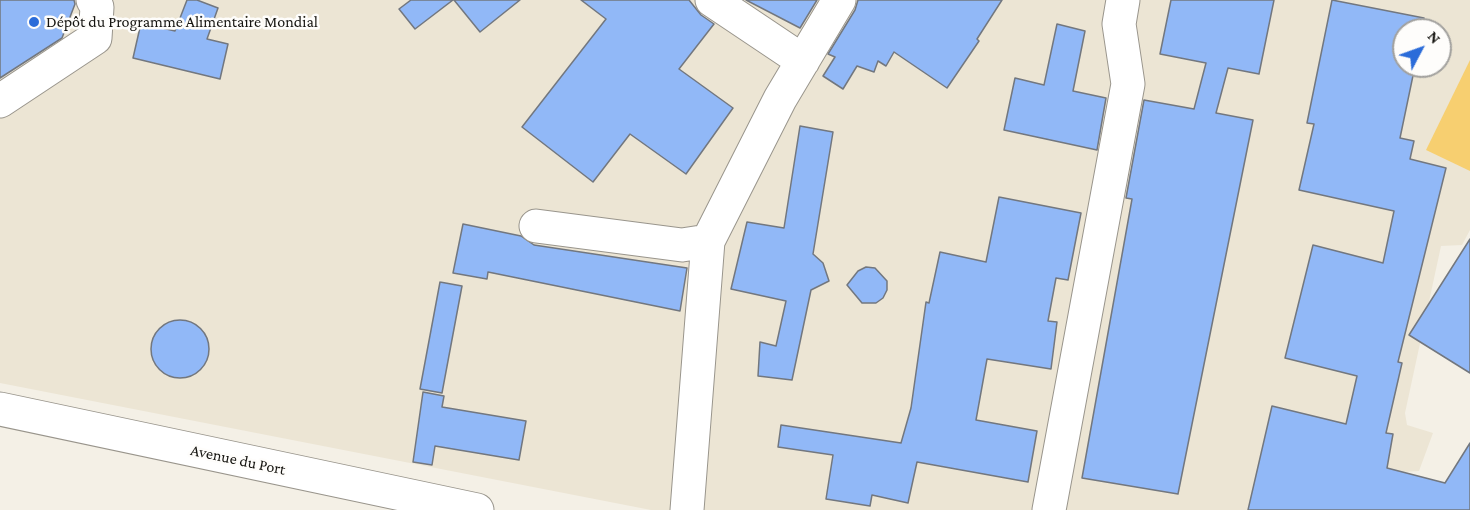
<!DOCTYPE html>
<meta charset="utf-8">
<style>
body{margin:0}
#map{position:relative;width:1470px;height:510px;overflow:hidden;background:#f4f0e6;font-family:"Crimson Pro",serif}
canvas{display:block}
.north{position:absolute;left:1392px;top:18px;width:60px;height:60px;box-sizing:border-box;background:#fefdfb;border:2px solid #a1a09d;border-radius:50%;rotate:49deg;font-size:16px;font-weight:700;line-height:24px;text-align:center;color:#151410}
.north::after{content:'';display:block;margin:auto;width:21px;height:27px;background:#2b6cd9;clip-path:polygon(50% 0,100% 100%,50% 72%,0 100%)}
</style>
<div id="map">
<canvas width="1470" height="510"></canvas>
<div class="north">N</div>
</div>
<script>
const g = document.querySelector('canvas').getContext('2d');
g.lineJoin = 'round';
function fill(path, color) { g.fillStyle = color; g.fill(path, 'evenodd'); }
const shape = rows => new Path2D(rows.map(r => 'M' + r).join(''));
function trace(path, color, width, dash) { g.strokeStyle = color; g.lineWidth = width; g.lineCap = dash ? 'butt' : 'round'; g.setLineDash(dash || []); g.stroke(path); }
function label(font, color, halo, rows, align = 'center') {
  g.font = font + ' "Crimson Pro",serif'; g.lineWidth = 5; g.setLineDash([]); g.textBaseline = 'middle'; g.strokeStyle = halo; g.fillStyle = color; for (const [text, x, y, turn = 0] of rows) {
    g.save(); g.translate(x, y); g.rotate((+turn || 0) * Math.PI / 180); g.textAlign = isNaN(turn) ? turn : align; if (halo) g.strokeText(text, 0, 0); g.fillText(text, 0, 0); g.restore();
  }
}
const built = shape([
 [0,0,1470,0,1470,230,1462,245,1441,246,1405,413,1407,425,1433,433,1419,471,1354,475,1346,510,651,510,0,383],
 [1404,30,1440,30,1440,66,1404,66]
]);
const green = shape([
 [1470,60,1470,171,1426,150]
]);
const building = shape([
 [0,0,74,0,75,4,62,38,0,78,0,0],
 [187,0,197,0,218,8,207,39,228,44,220,79,133,58,141,23,175,31,187,0],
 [411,0,453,0,415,29,399,9,411,0],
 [454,0,520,0,480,32,454,0],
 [581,0,689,0,701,15,714,24,679,69,733,108,686,174,630,134,593,182,522,127,606,19,581,0],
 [746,0,817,0,800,28,746,0],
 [858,0,1002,0,977,39,979,41,947,88,894,52,886,66,878,61,874,72,857,66,843,89,823,76,835,57,828,54,855,10,858,0],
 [1171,0,1274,0,1259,74,1228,68,1216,113,1253,120,1178,494,1082,478,1132,199,1126,198,1144,100,1194,109,1206,63,1160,54,1171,0],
 [1332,0,1424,18,1422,30,1404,30,1404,66,1415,66,1400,138,1414,141,1410,159,1446,168,1398,362,1402,363,1386,433,1393,434,1387,468,1445,483,1470,443,1470,510,1248,510,1272,406,1346,424,1357,376,1285,358,1313,245,1383,263,1394,211,1299,190,1314,124,1307,123,1332,0],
 [1057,24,1085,31,1073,91,1106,98,1097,150,1004,130,1015,78,1044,85,1057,24],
 [800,126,833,132,813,254,823,263,829,281,811,290,792,380,758,376,760,342,776,346,786,301,731,289,747,222,784,228,800,126],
 [999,197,1081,213,1068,280,1056,278,1048,321,1057,322,1051,369,987,359,976,420,1037,431,1028,482,917,462,908,503,872,495,870,506,826,499,833,455,778,447,781,425,901,443,911,408,926,302,929,303,940,252,986,262,999,197],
 [463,224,521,236,534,245,687,268,680,311,488,272,487,279,453,273,463,224],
 [1470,239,1470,373,1409,335,1470,239],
 [866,267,875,268,887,281,887,290,883,298,876,303,862,303,847,285,858,271,866,267],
 [440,282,462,286,442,393,420,389,440,282],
 '151 349a29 29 0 1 1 58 0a29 29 0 1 1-58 0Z',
 [423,392,444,396,442,407,526,421,519,460,435,446,432,465,413,462,423,392]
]);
const minor = shape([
 [712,0,803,61],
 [0,101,95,38,97,7,93,0],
 [536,226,682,245,708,241],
 [687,510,708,241,780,99,839,0],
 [1049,510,1128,84,1119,24,1123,0]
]);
const major = shape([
 [0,409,477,510]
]);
const markers = [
 [34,22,6,"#2b6cd9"]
];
const poiNames = [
 ["Dépôt du Programme Alimentaire Mondial",46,22]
];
const streetNames = [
 ["Avenue du Port",238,460,12]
];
fill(built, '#ece5d4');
fill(green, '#f7cf70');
fill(building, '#91b8f7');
trace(building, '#72777f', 1.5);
trace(minor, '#99958c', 35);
trace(major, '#99958c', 35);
trace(minor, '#fff', 33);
trace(major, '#fff', 33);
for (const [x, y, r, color] of markers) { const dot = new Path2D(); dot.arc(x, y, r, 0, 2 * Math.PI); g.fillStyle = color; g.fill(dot); trace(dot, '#fefdfb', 2); }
label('16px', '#151410', '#fefdfb', poiNames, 'left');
label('16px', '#151410', '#fefdfb', streetNames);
</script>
